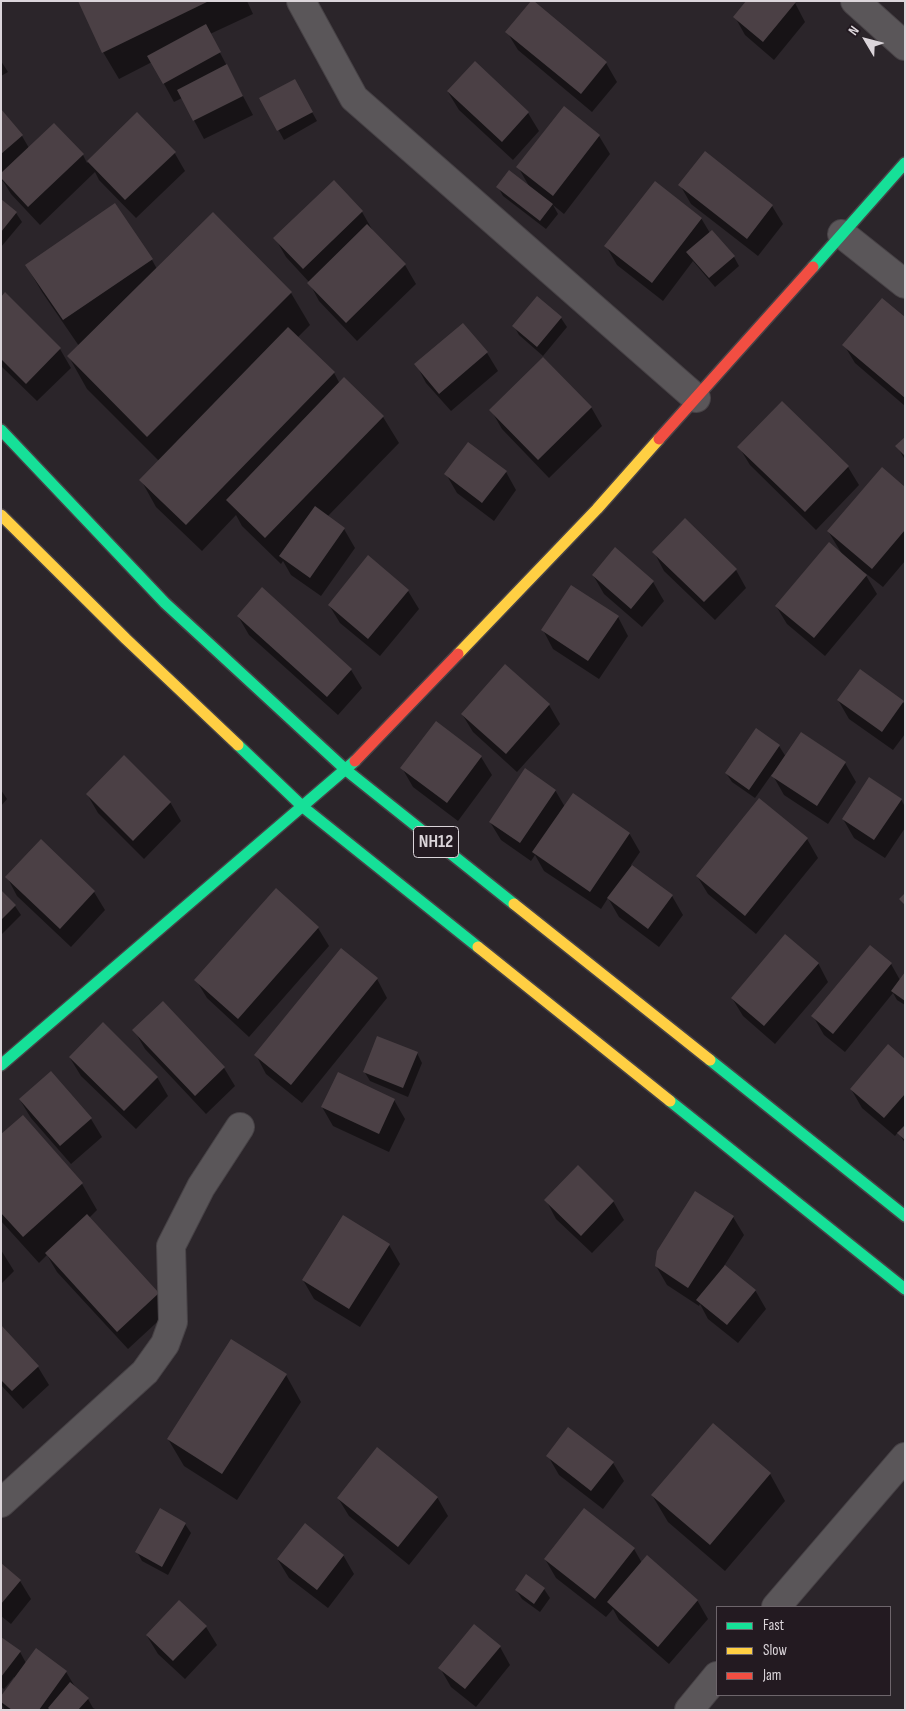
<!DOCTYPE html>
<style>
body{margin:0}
#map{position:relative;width:906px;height:1711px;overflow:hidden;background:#2b252a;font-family:"Sofia Sans Condensed",sans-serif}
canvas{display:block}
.frame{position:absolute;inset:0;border:2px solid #dbd5da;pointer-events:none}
.legend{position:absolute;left:716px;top:1606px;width:175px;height:90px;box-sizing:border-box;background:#231a21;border:1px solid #6d656b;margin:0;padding:6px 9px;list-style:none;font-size:15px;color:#dbd5da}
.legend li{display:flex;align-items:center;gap:10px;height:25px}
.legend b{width:25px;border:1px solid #6d656b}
.north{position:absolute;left:841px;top:15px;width:50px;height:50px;-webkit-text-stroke:4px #231a21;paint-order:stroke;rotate:307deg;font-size:14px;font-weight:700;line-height:20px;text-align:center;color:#dbd5da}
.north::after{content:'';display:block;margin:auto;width:18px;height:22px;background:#dbd5da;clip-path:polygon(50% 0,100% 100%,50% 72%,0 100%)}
</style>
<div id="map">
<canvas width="906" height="1711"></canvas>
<div class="frame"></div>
<ul class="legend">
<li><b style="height:6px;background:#16e098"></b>Fast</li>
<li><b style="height:6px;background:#ffcf43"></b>Slow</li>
<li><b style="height:6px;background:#f24e42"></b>Jam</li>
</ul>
<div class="north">N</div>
</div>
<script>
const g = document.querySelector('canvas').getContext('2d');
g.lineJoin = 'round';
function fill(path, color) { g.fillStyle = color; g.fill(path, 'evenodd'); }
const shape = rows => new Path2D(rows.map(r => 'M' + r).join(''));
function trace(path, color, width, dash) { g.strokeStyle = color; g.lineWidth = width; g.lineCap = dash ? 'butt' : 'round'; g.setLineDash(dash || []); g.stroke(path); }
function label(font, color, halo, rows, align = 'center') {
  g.font = font + ' "Sofia Sans Condensed",sans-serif'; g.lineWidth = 4; g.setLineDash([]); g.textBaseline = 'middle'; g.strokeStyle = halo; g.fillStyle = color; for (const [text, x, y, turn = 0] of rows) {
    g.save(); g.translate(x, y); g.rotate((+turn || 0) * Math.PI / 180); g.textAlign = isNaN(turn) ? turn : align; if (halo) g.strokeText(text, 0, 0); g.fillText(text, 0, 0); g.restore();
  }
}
const shadow = shape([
 [80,1,247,1,253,14,210,34,253,115,204,139,182,98,174,102,152,62,119,79,103,52],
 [532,2,606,63,617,82,592,112,518,50,507,32],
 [795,3,805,22,774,60,745,35,735,17],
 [1,61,8,72,1,76],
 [475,63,528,113,539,131,513,160,459,110,448,92],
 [294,80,317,121,284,140,261,98],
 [1,111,22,136,29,148,54,125,83,155,87,163,137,114,174,152,185,171,136,218,99,180,95,172,40,225,11,194,3,181,1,182],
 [599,136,610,154,564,214,553,205,558,214,546,229,503,196,498,187,529,186,518,167],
 [334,182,362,212,373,231,405,265,416,284,357,341,319,301,309,282,286,257,275,238],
 [680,185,772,206,783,224,758,256,691,204],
 [1,201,16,213,22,222,1,247],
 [701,218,710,233,734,257,739,266,715,287,693,261,663,301,617,265,606,246],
 [152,260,157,269,291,293,310,325,297,338,334,373,340,384,383,417,399,443,327,517,344,529,355,548,321,596,291,575,283,561,281,564,242,526,236,515,202,551,156,507,141,480,159,461,87,389,69,357,79,346,42,292,26,265],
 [6,294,60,349,71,368,37,401,1,366,1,298],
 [537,298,561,318,567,327,543,356,519,335,514,326],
 [905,319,905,406,855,363,844,345],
 [487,353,498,371,451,411,426,383,416,364],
 [591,407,602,426,549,478,502,429,491,410],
 [905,438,905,460,897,446],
 [739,447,848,467,859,485,816,530,750,465],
 [506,472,516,490,494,521,457,493,446,474],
 [905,488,905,561,883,587,864,572,877,594,825,656,787,624,776,606,842,554,828,531],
 [615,549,653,582,664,601,642,627,604,594,593,575],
 [654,552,736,570,746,588,715,620,664,571],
 [408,591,419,609,380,656,340,623,329,605],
 [238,616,351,670,362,688,338,715,249,635],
 [618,617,628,636,599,679,553,649,543,630],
 [860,671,905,704,905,734,893,750,849,719,838,700],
 [549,705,560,724,517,772,473,732,462,714],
 [779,746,786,757,845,763,856,782,828,824,784,795,772,774,755,798,732,782,726,773],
 [481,757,492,775,458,821,413,787,402,768],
 [1,790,7,799,1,806],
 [555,790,565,807,629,833,640,852,631,865,672,896,683,915,659,947,619,917,608,898,601,909,544,871,535,855,531,861,501,840,490,822],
 [87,794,170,802,181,821,144,859,98,813],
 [901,799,905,807,905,828,885,858,854,838,843,819],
 [759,800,807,839,818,858,756,934,708,894,697,876],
 [7,877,94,892,105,910,71,947,17,896],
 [1,892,15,906,21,915,1,935],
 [318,928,329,946,249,1037,207,998,196,980],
 [818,963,828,982,775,1044,743,1016,732,998],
 [891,964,900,980,905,974,905,1005,897,1000,893,993,845,1052,824,1035,813,1016],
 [377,979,387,998,302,1103,266,1074,256,1055],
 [134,1030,224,1068,235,1086,206,1114,145,1049],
 [417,1053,422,1063,408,1097,370,1081,364,1071],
 [70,1058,157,1077,168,1096,136,1129,81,1076],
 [905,1060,905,1143,898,1132,895,1136,862,1108,851,1089],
 [20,1100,91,1119,102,1137,71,1164,31,1118],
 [394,1100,405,1119,389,1152,333,1126,322,1107],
 [1,1136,82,1184,97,1210,89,1218,158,1293,168,1312,128,1349,57,1272,47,1255,39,1263,1,1221],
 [546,1200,613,1201,624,1220,592,1253,556,1219],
 [733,1217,744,1235,724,1266,755,1290,766,1309,738,1343,708,1319,700,1304,699,1306,667,1285,656,1266],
 [389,1245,400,1264,360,1327,314,1299,303,1280],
 [1,1250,14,1271,1,1284],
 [1,1327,38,1367,49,1385,23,1409,1,1385],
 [286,1375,301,1402,237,1500,184,1466,168,1439],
 [548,1456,613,1463,624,1481,603,1509,559,1475],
 [770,1474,785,1501,725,1571,668,1522,652,1495],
 [437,1497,448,1516,409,1565,349,1516,338,1498],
 [185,1524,191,1533,168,1575,142,1561,137,1552],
 [634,1549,642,1563,697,1600,708,1619,669,1664,619,1620,613,1609,606,1617,556,1578,545,1559],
 [343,1555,354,1574,328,1608,289,1578,278,1560],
 [1,1565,20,1581,31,1599,11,1624,1,1616],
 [544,1589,550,1598,540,1612,522,1599,516,1590],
 [206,1627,217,1645,185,1679,158,1654,147,1636],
 [1,1638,20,1652,26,1663,66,1672,77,1690,88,1699,93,1708,97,1710,5,1710,1,1703,1,1698,15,1678,14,1677,4,1689,1,1687],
 [500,1647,510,1665,476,1707,451,1687,440,1668]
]);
const building = shape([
 [78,1,209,1,102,53],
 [531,1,534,1,607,62,581,94,505,32],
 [746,1,794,1,796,2,763,42,733,17],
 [206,24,221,52,163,84,147,56],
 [475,61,529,112,502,142,447,91],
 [227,64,243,96,193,121,177,90],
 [295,79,313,112,277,131,259,98],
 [564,106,600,135,553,196,516,167],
 [1,109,23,135,1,154],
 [137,112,176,152,125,200,87,161],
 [54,123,84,154,28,207,1,178,1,173],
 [705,151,773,205,747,239,678,185],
 [509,170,553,204,540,221,496,187],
 [334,180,363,211,303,269,273,238],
 [655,181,702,218,652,283,604,246],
 [1,199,17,212,1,232],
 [115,203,153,259,63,320,25,265],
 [213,212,292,292,147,437,67,356],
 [367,224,406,264,346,323,307,283],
 [712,230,735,256,709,278,686,252],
 [5,292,61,348,26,384,1,359,1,297],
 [537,296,562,317,537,347,512,326],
 [882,298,905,317,905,398,842,345],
 [463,323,488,352,439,394,414,364],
 [288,327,335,372,186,525,139,480],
 [543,357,592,407,538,460,489,410],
 [344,377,384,416,265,538,226,500],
 [782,401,849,466,805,512,737,447],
 [905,437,905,456,895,446],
 [468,442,507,471,482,503,444,474],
 [882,467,905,487,905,530,872,569,827,531],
 [315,506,345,528,310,578,279,556],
 [685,518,737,569,704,602,652,552],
 [829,542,867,575,814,638,775,606],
 [615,547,654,581,631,609,592,575],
 [368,555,409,590,368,639,328,605],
 [571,585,619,616,588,661,541,630],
 [262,587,352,669,327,697,237,616],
 [505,664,550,704,506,754,461,714],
 [860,669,904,701,882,732,837,700],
 [436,721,482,756,447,803,400,768],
 [756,728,780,745,749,790,725,773],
 [801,732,846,762,817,806,771,776],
 [124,755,171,802,133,841,86,794],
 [525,768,556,790,520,843,489,822],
 [869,777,902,799,874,840,842,819],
 [573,793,630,833,590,892,532,852],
 [759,798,808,838,745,916,696,876],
 [41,839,95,891,60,929,5,877],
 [632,865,673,895,648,929,607,898],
 [276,888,319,927,238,1019,194,980],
 [1,890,16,905,1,920],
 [905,893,905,905,899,899],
 [785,934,819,963,764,1026,731,998],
 [870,945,892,963,833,1034,811,1016],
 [341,948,378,978,291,1085,254,1055],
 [905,972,905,1001,891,991],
 [163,1001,225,1067,195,1096,132,1030],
 [103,1022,158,1077,124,1111,69,1057],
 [377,1036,418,1052,403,1088,363,1072],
 [888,1044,905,1059,905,1094,884,1118,850,1089],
 [51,1071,92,1118,60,1146,19,1099],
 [338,1072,395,1099,379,1134,321,1107],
 [23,1115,83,1183,23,1237,1,1213,1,1134],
 [905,1125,905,1140,897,1133],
 [578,1165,614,1201,581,1236,544,1200],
 [695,1191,734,1216,688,1288,655,1266,657,1251],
 [87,1214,159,1293,117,1332,45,1253],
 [343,1215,390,1244,349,1309,302,1280],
 [725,1265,756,1290,727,1325,696,1300],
 [1,1325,39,1366,12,1391,1,1380],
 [231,1339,287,1374,222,1474,167,1439],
 [713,1423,771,1473,710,1545,651,1495],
 [568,1427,614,1462,591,1491,546,1456],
 [377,1447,438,1497,398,1547,337,1498],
 [160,1508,186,1523,162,1567,135,1552],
 [584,1508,635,1548,595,1599,544,1559],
 [305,1523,344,1555,317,1590,277,1559],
 [647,1555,698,1600,658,1647,607,1602],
 [1,1563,21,1580,1,1604],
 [526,1574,545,1588,534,1604,515,1590],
 [179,1600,207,1626,173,1661,146,1635],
 [474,1624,501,1646,465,1689,438,1668],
 [1,1637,21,1651,1,1677],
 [36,1648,67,1671,39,1710,12,1710,1,1702,1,1696],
 [70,1682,89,1698,78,1710,50,1710,48,1708]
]);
const street = shape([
 [301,1,354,98,696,398],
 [855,1,905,46],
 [842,234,905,284],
 [1,1503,145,1372,165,1344,173,1322,171,1246,201,1187,240,1127],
 [776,1607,905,1457],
 [689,1710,717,1676]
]);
const fast = shape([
 [813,267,905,163],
 [1,430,165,603,346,770,514,904],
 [238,745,303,807,478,947],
 [710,1060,905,1216],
 [1,1065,355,761],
 [670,1101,905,1289]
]);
const slow = shape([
 [1,515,126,639,238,745],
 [458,654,597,509,659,439],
 [514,904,710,1060],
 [478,947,670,1101]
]);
const jam = shape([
 [659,439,813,267],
 [355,761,458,654]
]);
const shields = [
 [436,842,45]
];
const shieldNames = [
 ["NH12",436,842]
];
fill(shadow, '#0007');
fill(building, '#4b4045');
trace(street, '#474246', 30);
trace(fast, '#474246', 14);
trace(slow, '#474246', 14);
trace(jam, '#474246', 14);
trace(street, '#5a5659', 28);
trace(fast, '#16e098', 11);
trace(slow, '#ffcf43', 11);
trace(jam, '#f24e42', 11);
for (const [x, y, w] of shields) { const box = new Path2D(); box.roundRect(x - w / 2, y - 15.5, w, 31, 4); g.fillStyle = '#231a21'; g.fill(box); trace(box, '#dbd5da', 1); }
label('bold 18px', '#dbd5da', null, shieldNames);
</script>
